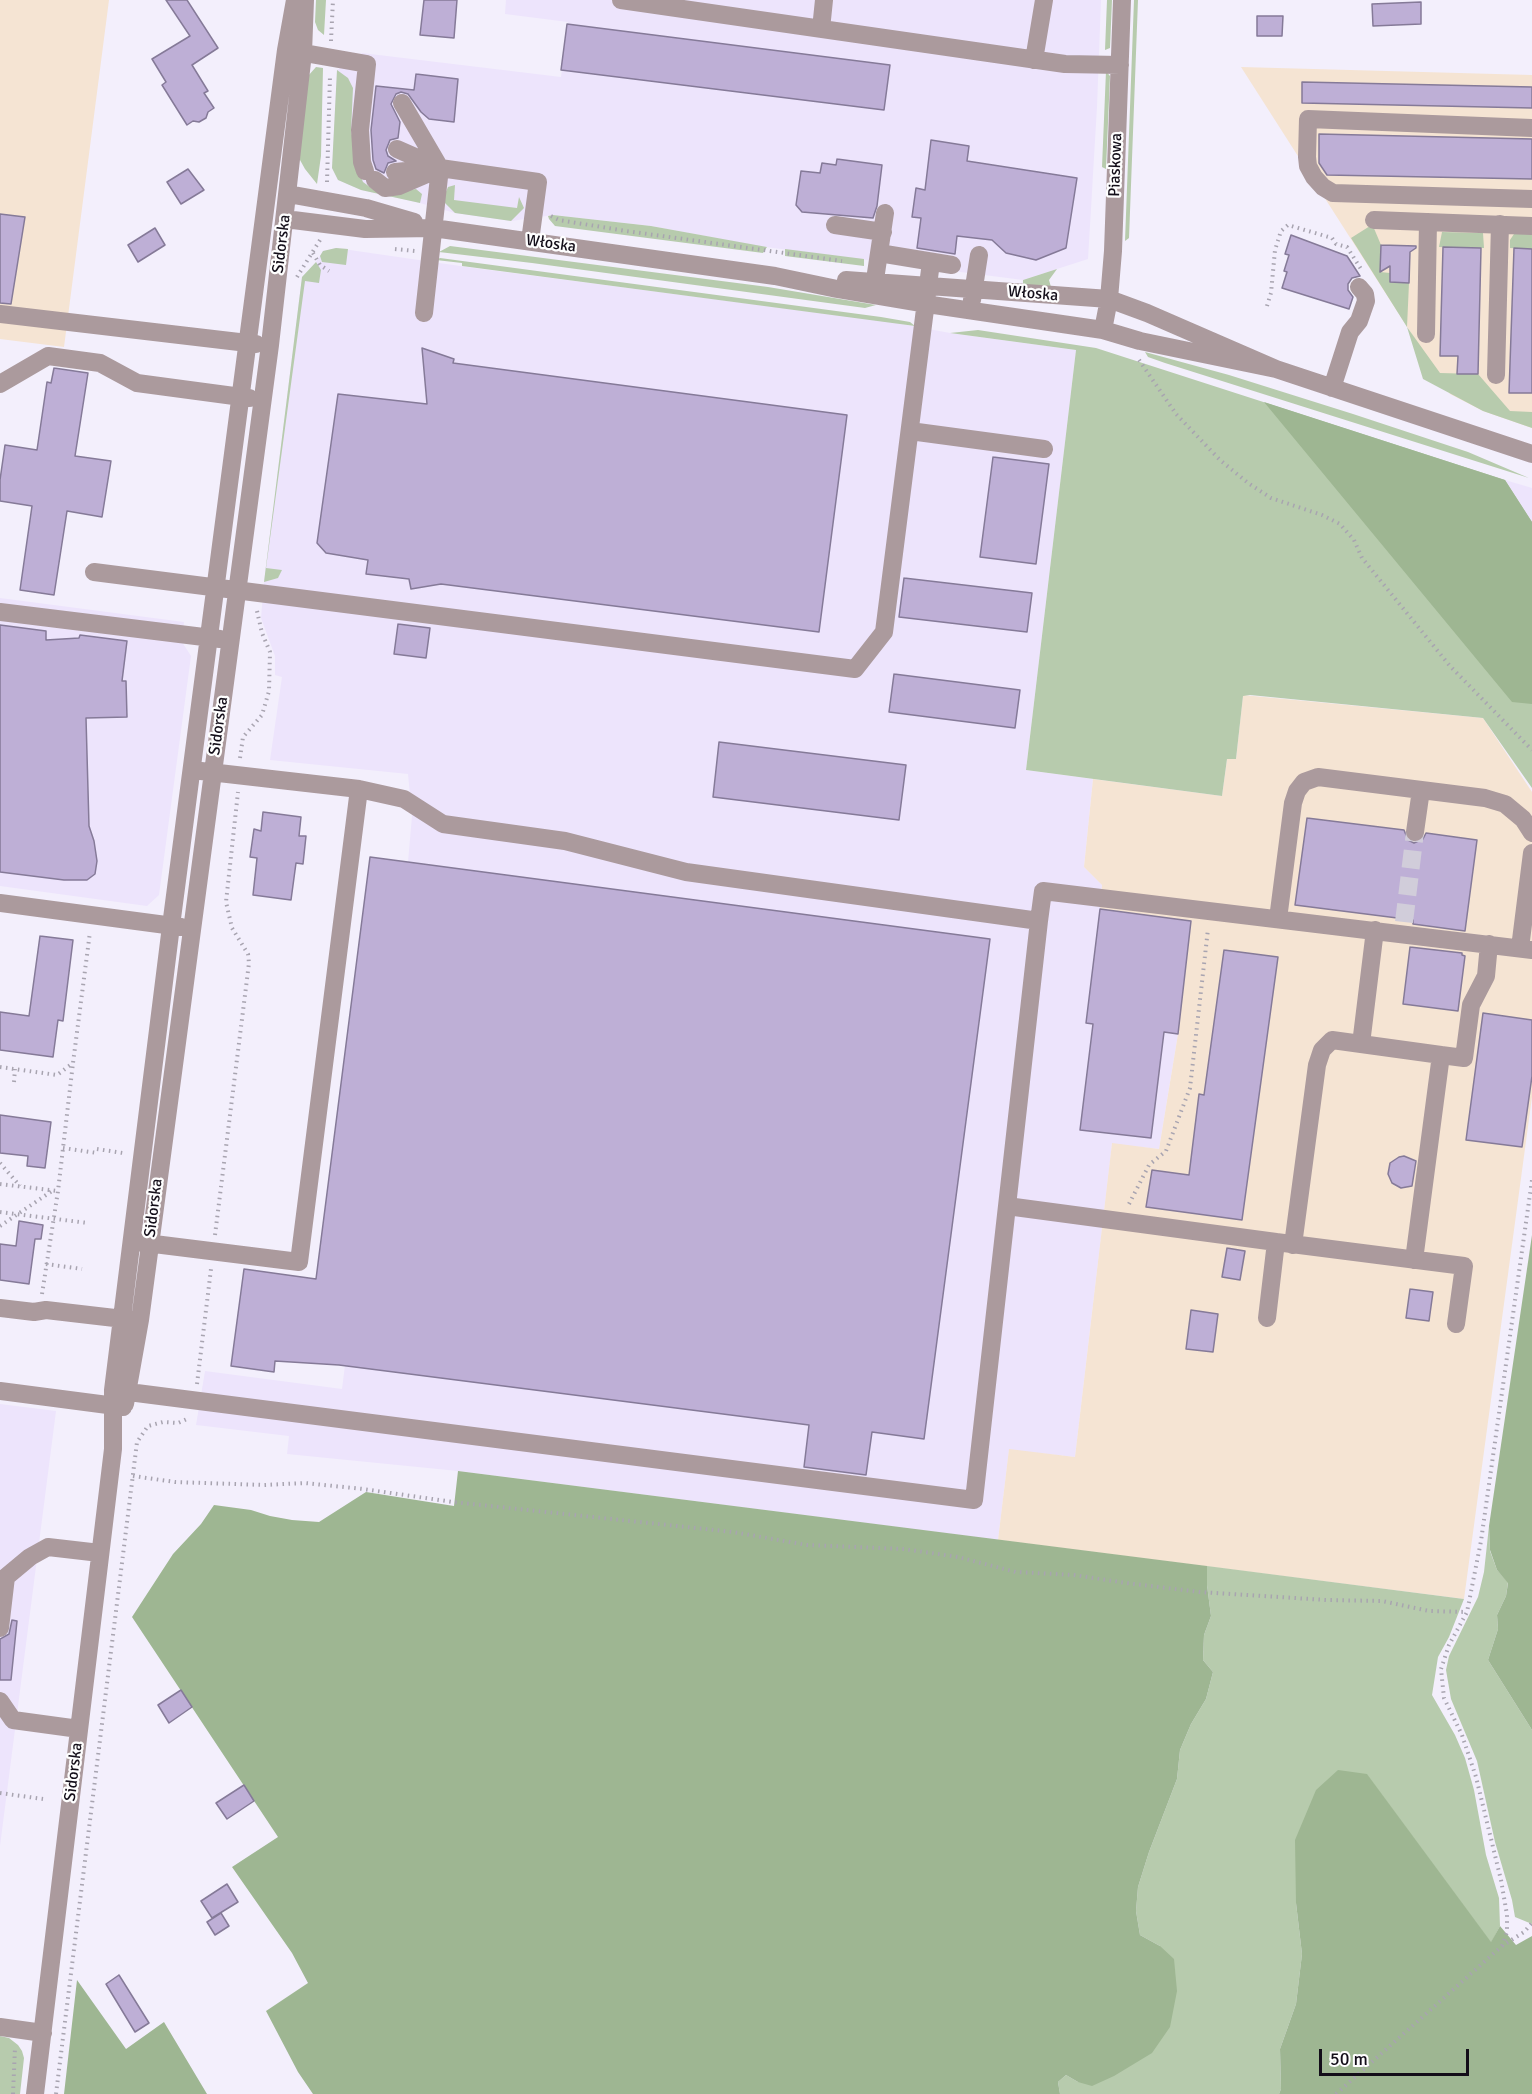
<!DOCTYPE html>
<meta charset="utf-8">
<style>
body{margin:0}
#map{position:relative;width:1532px;height:2094px;overflow:hidden;background:#f3effc;font-family:Signika,sans-serif}
canvas{display:block}
.scale{position:absolute;left:1319px;top:2049px;width:150px;height:27px;box-sizing:border-box;border:3px solid #130e19;border-top:0;padding-left:8px;font-size:18px;line-height:21px;white-space:nowrap;color:#130e19;-webkit-text-stroke:4px #fefefe;paint-order:stroke}
</style>
<div id="map">
<canvas width="1532" height="2094"></canvas>
<div class="scale">50 m</div>
</div>
<script>
const g = document.querySelector('canvas').getContext('2d');
g.lineJoin = 'round';
function fill(path, color) { g.fillStyle = color; g.fill(path, 'evenodd'); }
const shape = rows => new Path2D(rows.map(r => 'M' + r).join(''));
function trace(path, color, width, dash) { g.strokeStyle = color; g.lineWidth = width; g.lineCap = dash ? 'butt' : 'round'; g.setLineDash(dash || []); g.stroke(path); }
function label(font, color, halo, rows, align = 'center') {
  g.font = font + ' Signika,sans-serif'; g.lineWidth = 4.5; g.setLineDash([]); g.textBaseline = 'middle'; g.strokeStyle = halo; g.fillStyle = color; for (const [text, x, y, turn = 0] of rows) {
    g.save(); g.translate(x, y); g.rotate((+turn || 0) * Math.PI / 180); g.textAlign = isNaN(turn) ? turn : align; if (halo) g.strokeText(text, 0, 0); g.fillText(text, 0, 0); g.restore();
  }
}
const built = shape([
 [506,0,1101,0,1097,107,1088,259,1023,280,758,246,651,226,553,215,511,221,455,213,420,203,361,190,338,180,332,168,337,70,362,53,561,77,568,22,505,14],
 [336,248,474,268,891,322,950,333,1076,350,1026,770,1093,779,1084,867,1102,885,1100,909,1191,921,1178,1034,1159,1149,1112,1144,1075,1457,1009,1450,998,1540,458,1471,287,1454,289,1436,196,1425,205,1371,342,1389,408,862,412,816,408,774,270,760,282,677,275,675,275,656,261,618,264,582,302,277,312,268,323,251],
 [1505,480,1532,488,1532,522],
 [0,598,184,622,182,642,191,656,159,895,147,906,0,886],
 [0,1404,56,1411,0,1846]
]);
const industrial = shape([
 [0,0,109,0,64,347,0,339],
 [1241,67,1532,75,1532,428,1483,411,1450,394],
 [1243,695,1483,718,1532,792,1532,1097,1464,1599,998,1540,1009,1449,1075,1457,1112,1143,1159,1149,1178,1034,1191,921,1100,909,1102,885,1084,867,1093,779,1222,796,1227,759,1236,759]
]);
const green = shape([
 [316,0,326,0,324,35,318,30,315,22],
 [1107,0,1112,0,1110,48,1105,50],
 [1134,0,1138,0,1129,238,1125,241],
 [316,67,323,68,321,156,317,184,305,169,300,160,299,151,308,76],
 [337,70,348,78,353,88,351,132,357,154,360,175,363,182,374,190,390,193,416,189,422,194,420,203,361,190,338,180,332,168],
 [1106,71,1110,76,1106,169,1102,167],
 [455,185,454,200,517,208,519,197,524,208,511,221,455,213,445,203,445,194,448,187],
 [553,215,651,226,767,247,763,253,555,226,549,219,548,216],
 [1370,226,1373,226,1381,245,1380,272,1390,273,1390,282,1409,283,1407,327,1440,373,1478,374,1510,411,1532,412,1532,428,1483,411,1423,379,1407,327,1351,238],
 [1442,232,1483,233,1484,248,1439,247],
 [1532,232,1532,249,1510,248,1510,240,1514,234],
 [450,246,768,287,876,305,865,308,532,263,439,252],
 [336,248,348,249,346,265,322,262,320,256,323,251],
 [785,249,864,259,864,266,785,256],
 [440,258,881,317,910,322,915,326,462,266,462,263,436,260],
 [316,262,321,270,319,283,305,281,266,568,282,570,278,578,264,582,302,277],
 [1057,269,1049,280,1051,287,1023,285,1023,280],
 [978,330,1096,348,1505,480,1532,522,1532,788,1483,718,1250,695,1243,696,1236,759,1227,759,1222,796,1026,770,1076,350,950,333],
 [1145,352,1229,375,1353,414,1468,452,1529,478,1165,363,1148,357],
 [1489,1526,1490,1551,1497,1570,1508,1582,1506,1596,1497,1615,1498,1629,1488,1660,1532,1730,1532,1924,1515,1917,1512,1900,1495,1842,1477,1761,1451,1699,1446,1670,1449,1656,1478,1597,1484,1572],
 [1207,1566,1464,1599,1449,1637,1438,1657,1432,1695,1455,1735,1465,1758,1474,1790,1486,1855,1499,1898,1500,1926,1491,1943,1367,1775,1296,1903,1302,1954,1296,2004,1280,2049,1281,2089,1279,2094,1060,2094,1058,2082,1066,2075,1078,2082,1160,1946,1140,1935,1136,1911,1138,1887,1149,1852,1177,1779,1180,1750,1191,1724,1206,1699,1213,1672,1203,1660,1204,1635,1211,1616,1207,1585],
 [0,2036,9,2038,18,2045,22,2051,24,2058,20,2094,0,2094]
]);
const forest = shape([
 [1264,402,1505,480,1532,522,1532,704,1512,702],
 [1532,1235,1532,1730,1488,1660,1498,1629,1497,1615,1506,1596,1508,1583,1497,1570,1490,1550,1489,1526],
 [458,1471,1207,1566,1207,1585,1211,1616,1204,1635,1203,1660,1213,1672,1206,1699,1191,1724,1180,1750,1177,1779,1149,1852,1138,1887,1136,1911,1140,1935,1160,1946,1174,1959,1177,1991,1170,2027,1152,2053,1114,2076,1092,2086,1078,2082,1066,2075,1058,2082,1060,2094,313,2094,298,2072,266,2011,308,1983,292,1953,232,1867,278,1837,132,1617,173,1554,201,1524,214,1505,251,1510,270,1516,292,1520,319,1522,366,1492,454,1506],
 [1338,1770,1367,1774,1491,1942,1500,1926,1516,1945,1532,1936,1532,2094,1279,2094,1281,2089,1280,2049,1296,2004,1302,1954,1296,1903,1295,1840,1316,1790],
 [77,1980,126,2049,164,2022,207,2094,64,2094]
]);
const building = shape([
 [166,0,187,0,218,48,192,65,208,91,204,93,214,108,208,112,206,118,199,122,193,121,187,125,162,85,166,82,152,59,190,36,166,0],
 [424,0,457,0,454,38,420,35,424,0],
 [1421,2,1421,24,1373,26,1372,4,1421,2],
 [1257,16,1283,16,1282,36,1257,36,1257,16],
 [567,24,890,65,884,110,561,70,567,24],
 [416,74,458,79,454,122,429,119,421,112,408,94,401,92,396,94,391,104,400,122,398,138,390,140,386,150,388,156,396,161,388,163,384,173,376,169,373,160,371,130,376,86,414,90,416,74],
 [1302,82,1532,87,1532,108,1302,103,1302,82],
 [1319,134,1532,139,1532,179,1327,175,1319,163,1319,134],
 [931,140,969,146,967,161,1077,178,1066,248,1036,260,1006,253,992,240,957,236,955,254,917,248,921,218,912,217,916,188,925,190,931,140],
 [837,159,882,165,877,206,873,218,802,212,796,205,801,171,820,173,822,163,836,165,837,159],
 [188,169,204,190,181,204,167,182,188,169],
 [0,214,25,217,11,304,0,303,0,214],
 [155,228,165,245,138,262,128,245,155,228],
 [1291,235,1347,256,1360,276,1352,278,1348,284,1348,290,1353,297,1349,309,1282,288,1287,272,1284,271,1289,255,1285,254,1291,235],
 [1381,245,1416,246,1416,248,1410,252,1409,283,1390,282,1390,266,1380,272,1381,245],
 [1443,247,1481,248,1478,374,1457,374,1458,356,1440,356,1443,247],
 [1514,248,1532,249,1532,393,1509,393,1514,248],
 [422,348,454,359,453,363,847,415,819,632,441,584,411,589,409,579,366,574,368,560,326,553,317,543,338,394,427,404,422,348],
 [54,368,88,373,75,456,111,461,102,517,67,511,54,595,20,590,32,506,0,501,0,480,5,445,37,450,47,382,51,383,54,368],
 [993,457,1049,464,1036,564,980,557,993,457],
 [904,578,1032,593,1027,632,899,617,904,578],
 [398,624,430,628,426,658,394,654,398,624],
 [0,625,46,631,46,640,79,638,80,635,127,641,122,681,126,681,127,717,86,718,89,826,94,841,97,861,95,874,87,880,64,880,0,872,0,625],
 [894,674,1020,690,1015,728,889,712,894,674],
 [719,742,906,765,899,820,713,797,719,742],
 [263,812,301,817,299,836,306,836,303,864,296,863,291,900,253,895,257,858,250,857,254,829,261,831,263,812],
 [1307,818,1404,830,1408,840,1414,843,1423,839,1426,833,1477,840,1465,931,1413,924,1413,920,1295,905,1307,818],
 [370,857,990,939,924,1439,872,1432,866,1475,804,1467,809,1425,339,1365,275,1361,274,1372,231,1366,244,1269,316,1279,370,857],
 [1100,909,1191,921,1178,1034,1164,1032,1151,1138,1080,1130,1093,1024,1086,1023,1100,909],
 [40,936,73,940,63,1021,58,1020,53,1057,0,1050,0,1012,29,1016,40,936],
 [1410,947,1462,953,1462,955,1465,956,1458,1011,1403,1004,1410,947],
 [1224,950,1278,957,1242,1220,1146,1207,1152,1170,1189,1175,1199,1094,1204,1095,1224,950],
 [1483,1013,1532,1020,1532,1076,1522,1147,1466,1140,1483,1013],
 [0,1115,51,1122,45,1168,27,1166,28,1156,0,1153,0,1115],
 [1404,1156,1416,1161,1412,1186,1401,1188,1392,1183,1388,1174,1390,1163,1399,1157,1404,1156],
 [19,1221,43,1225,41,1239,35,1239,29,1284,0,1280,0,1244,16,1246,19,1221],
 [1227,1248,1245,1251,1240,1280,1222,1277,1227,1248],
 [1410,1289,1433,1292,1429,1321,1406,1318,1410,1289],
 [1191,1310,1218,1314,1213,1352,1186,1349,1191,1310],
 [12,1620,17,1621,11,1680,0,1680,0,1639,9,1634,12,1620],
 [181,1690,192,1707,169,1723,158,1705,181,1690],
 [244,1785,254,1801,227,1819,216,1803,244,1785],
 [227,1884,238,1902,212,1918,201,1901,227,1884],
 [221,1913,229,1926,215,1935,207,1922,221,1913],
 [119,1975,149,2023,135,2032,106,1984,119,1975]
]);
const minorTunnel = shape([
 [1404,922,1415,832]
]);
const path = shape([
 [331,41,333,0],
 [327,182,330,76],
 [551,216,559,220,626,231,842,261],
 [395,249,415,251],
 [313,253,320,265,329,271],
 [297,277,320,240],
 [1267,306,1271,293,1275,250,1281,231,1288,225,1332,238,1336,244,1347,247,1361,269],
 [1139,360,1176,414,1220,460,1248,483,1271,498,1322,515,1340,524,1354,540,1362,558,1450,666,1532,750],
 [240,758,243,737,262,715,269,691,270,652,262,633,257,611],
 [0,1067,57,1075,73,1063,90,932],
 [14,1082,15,1069],
 [63,1148,97,1153],
 [97,1149,123,1153],
 [0,1163,20,1186],
 [0,1184,58,1191],
 [1129,1204,1149,1165,1166,1151,1190,1088,1208,929],
 [0,1212,88,1223],
 [0,1226,52,1191],
 [215,1235,249,963,248,954,232,928,226,902,238,792],
 [46,1264,82,1269],
 [42,1294,58,1191,73,1063],
 [197,1384,211,1269],
 [133,1476,175,1482,264,1485,305,1483,363,1489,453,1502,733,1532,807,1545,904,1549,958,1557,1016,1572,1074,1575,1126,1583,1200,1592,1326,1600,1382,1601,1429,1611,1467,1612],
 [0,1793,43,1799],
 [1502,1946,1507,1932,1507,1915,1501,1880,1476,1777,1462,1735,1444,1698,1441,1669,1449,1645,1467,1612,1481,1541,1532,1180],
 [13,2094,15,2048],
 [56,2094,137,1442,148,1426,163,1422,178,1423,187,1419],
 [1336,2094,1502,1946,1524,1932,1532,1923]
]);
const minor = shape([
 [621,0,1065,64,1120,65],
 [821,29,824,0],
 [293,51,367,64,360,130,362,162,365,171],
 [1034,60,1044,0],
 [402,103,440,168,424,313],
 [1532,128,1308,119,1307,157,1308,166,1314,177,1323,187,1333,193,1532,199],
 [397,149,438,167],
 [395,172,440,168,538,182,530,241],
 [375,180,385,188,399,186,427,174],
 [288,194,366,208,414,222],
 [285,219,365,229,433,228,775,276,837,289,926,304,1103,330,1140,341,1276,369],
 [1374,220,1532,226],
 [835,225,883,232],
 [879,253,952,265],
 [846,280,1109,299,1147,313,1276,369,1532,454],
 [873,293,885,213],
 [972,300,979,255],
 [0,314,256,344],
 [1103,330,1109,299,1113,251,1122,0],
 [1426,334,1428,222],
 [1496,375,1500,224],
 [0,384,48,356,100,363,137,383,249,398],
 [1332,388,1350,332,1359,321,1366,301,1365,294,1359,287],
 [910,431,1044,449],
 [94,572,855,669,884,632,931,262],
 [0,612,220,639],
 [1415,832,1421,790],
 [0,903,181,927],
 [1278,919,1293,803,1297,791,1304,782,1318,777,1485,798,1505,804,1523,819,1532,833],
 [1039,921,1043,891,1532,950],
 [1520,948,1532,853],
 [1361,1044,1375,930],
 [1441,1055,1464,1058,1471,1005,1486,976,1489,944],
 [1007,1206,1276,1242],
 [138,1242,299,1262,359,789,201,771],
 [1293,1245,1317,1065,1322,1050,1332,1040,1441,1055,1414,1260],
 [0,1308,34,1312,46,1310,132,1320],
 [1267,1318,1276,1242,1464,1266,1456,1324],
 [113,1390,974,1500,1039,921,686,872,565,841,443,824,404,799,359,789],
 [0,1391,123,1407],
 [125,1404,140,1320,270,345,303,53,305,0],
 [0,1628,6,1577,30,1557,48,1547,100,1553],
 [0,1701,13,1720,79,1729],
 [0,2027,43,2033],
 [35,2094,113,1449,113,1390,171,926,286,50,295,0]
]);
const streetNames = [
 ["Piaskowa",1116,165,-88],
 ["Sidorska",282,244,-83],
 ["Włoska",551,244,8],
 ["Włoska",1033,294,5],
 ["Sidorska",219,726,-82],
 ["Sidorska",154,1208,-83],
 ["Sidorska",74,1772,-83]
];
fill(built, '#ede4fc');
fill(industrial, '#f5e4d3');
fill(green, '#b7cbad');
fill(forest, '#9eb692');
fill(building, '#beafd6');
trace(building, '#857a98', 1.5);
trace(minorTunnel, '#d1cdda', 18, [18, 9]);
trace(path, '#a8a4b0', 4, [1.5, 4.5]);
trace(minor, '#ab9a9d', 18);
label('16px', '#130e19', '#fefefe', streetNames);
</script>
